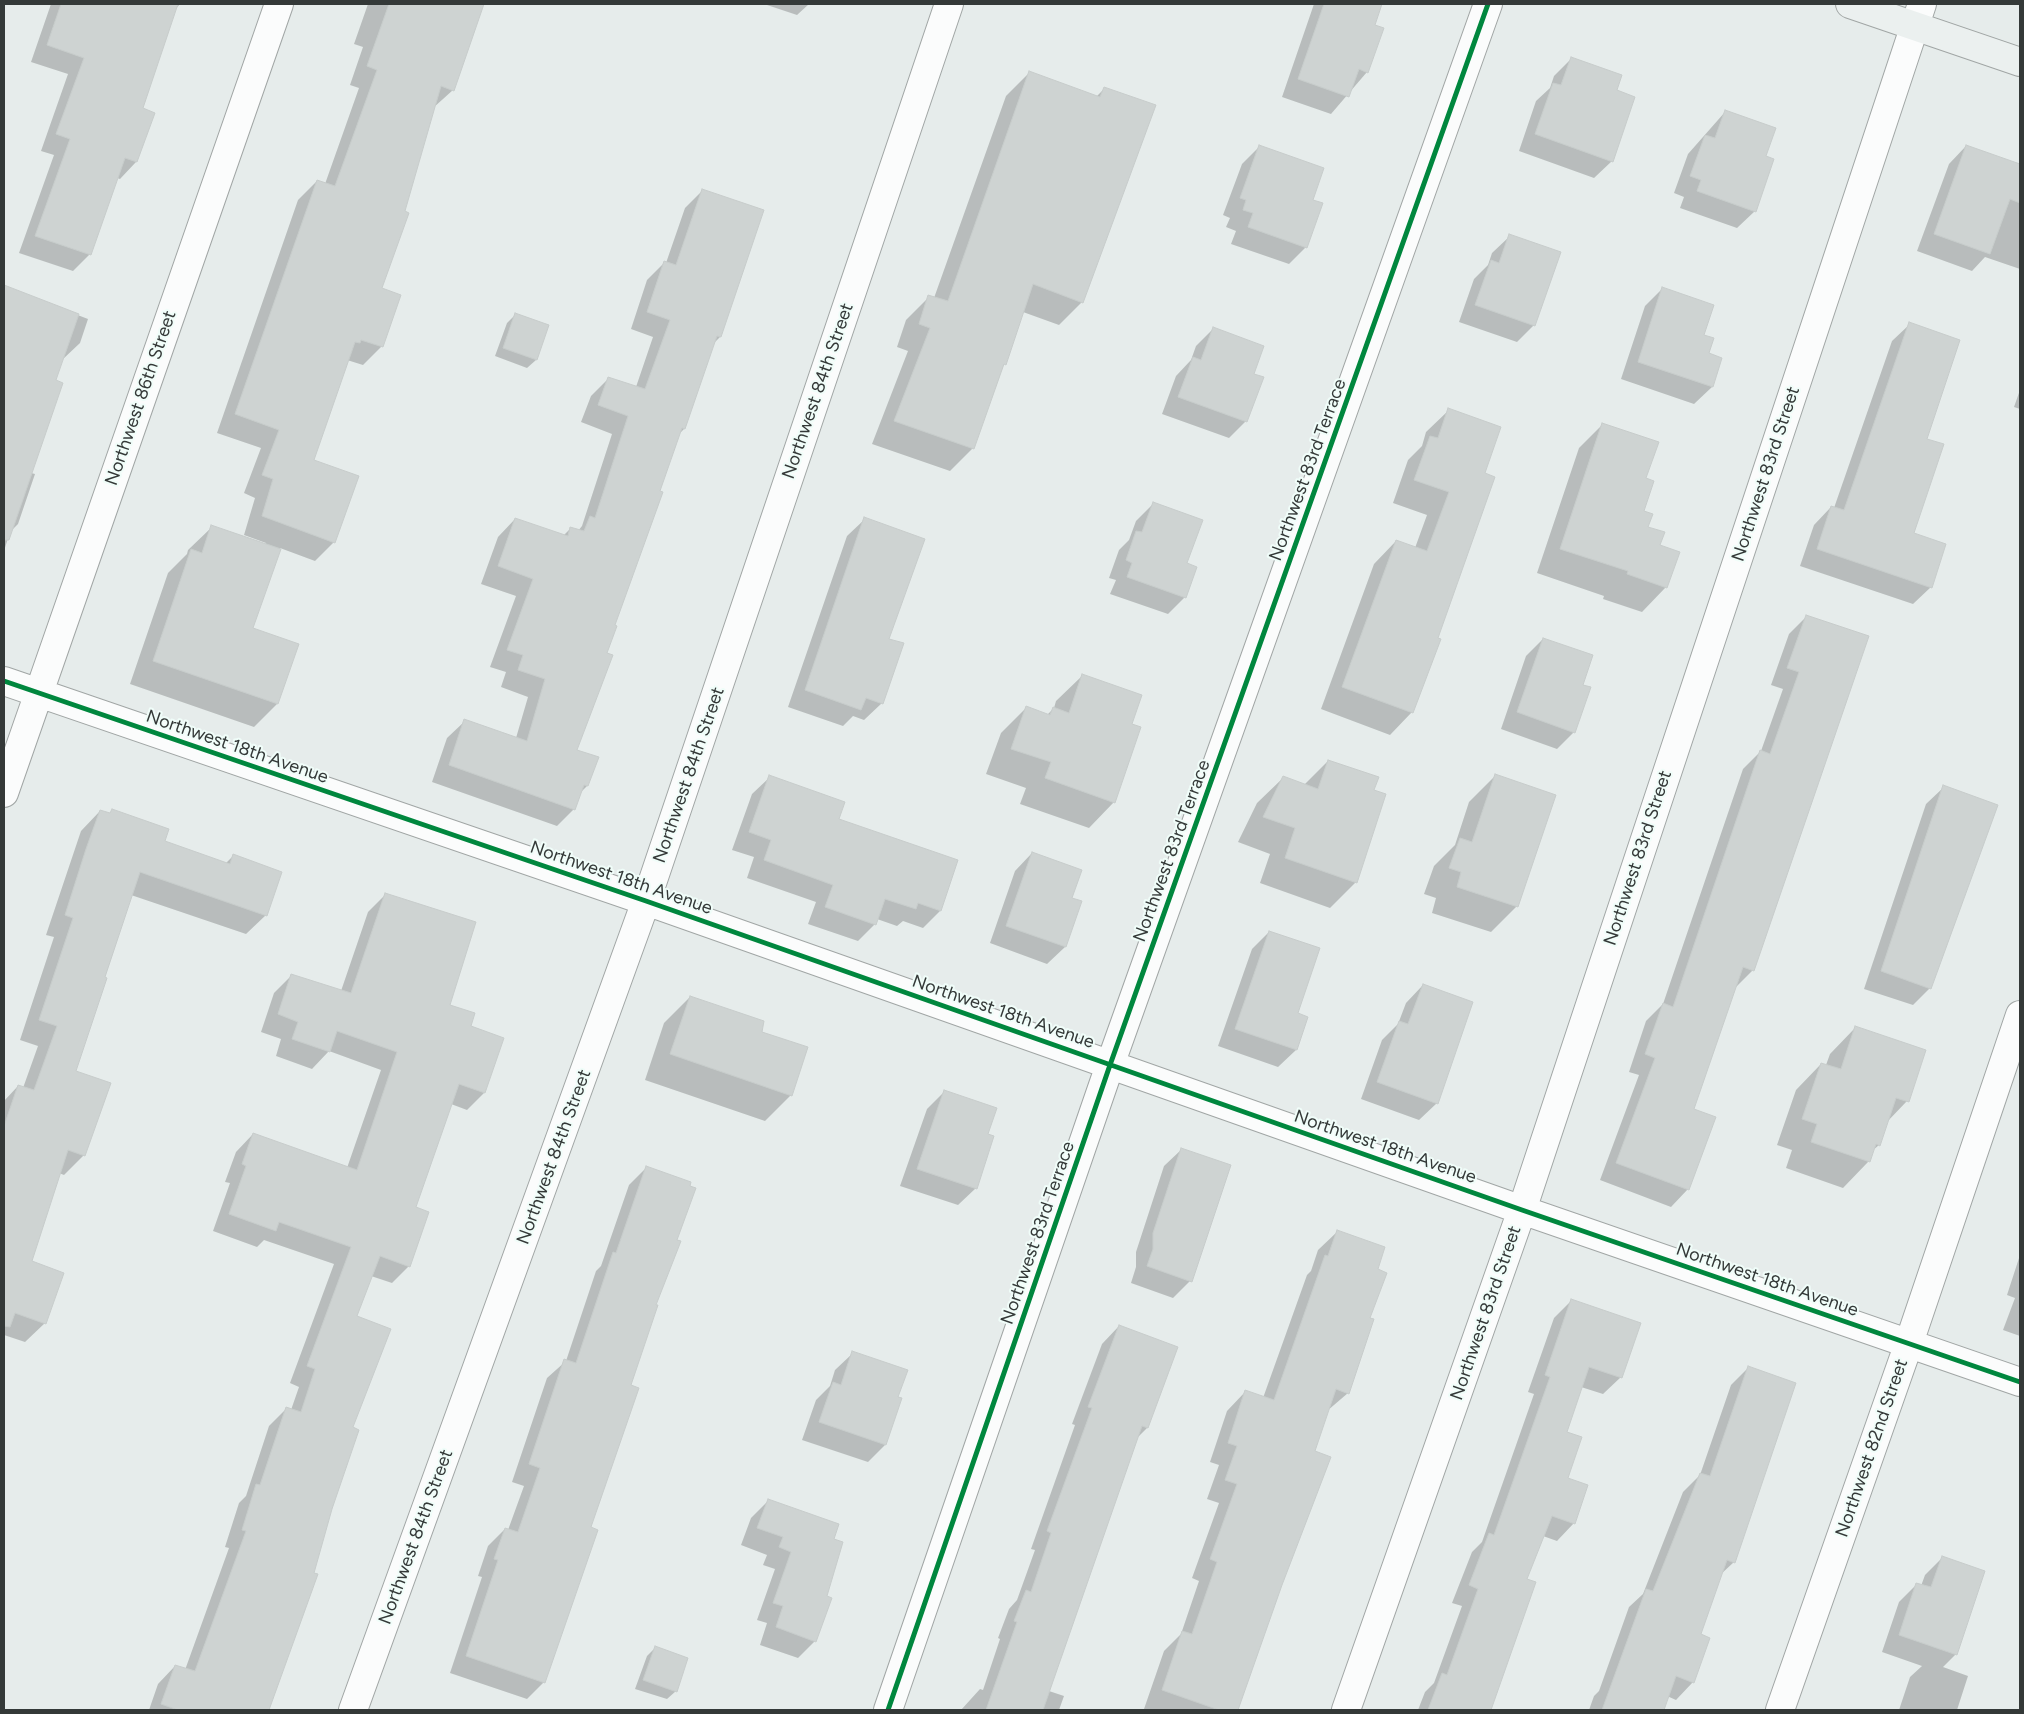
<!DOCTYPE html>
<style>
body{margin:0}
#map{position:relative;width:2024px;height:1714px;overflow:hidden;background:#e6eceb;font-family:Figtree,sans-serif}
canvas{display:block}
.frame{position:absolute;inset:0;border:5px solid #343938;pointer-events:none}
</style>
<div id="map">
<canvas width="2024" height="1714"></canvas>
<div class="frame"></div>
</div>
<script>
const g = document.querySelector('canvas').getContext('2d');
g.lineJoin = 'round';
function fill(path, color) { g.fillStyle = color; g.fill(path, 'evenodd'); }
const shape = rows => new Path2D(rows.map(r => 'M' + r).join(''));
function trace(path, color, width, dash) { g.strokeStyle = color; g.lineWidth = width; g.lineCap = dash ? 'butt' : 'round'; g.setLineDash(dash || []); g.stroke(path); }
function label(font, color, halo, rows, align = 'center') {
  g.font = font + ' Figtree,sans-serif'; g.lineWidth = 4; g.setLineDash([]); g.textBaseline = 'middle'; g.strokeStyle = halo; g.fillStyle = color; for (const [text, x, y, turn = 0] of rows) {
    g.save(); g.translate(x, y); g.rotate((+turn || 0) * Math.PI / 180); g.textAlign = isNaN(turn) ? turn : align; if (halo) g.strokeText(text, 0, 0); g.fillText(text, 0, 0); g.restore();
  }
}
const shadow = shape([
 [51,4,180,4,174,11,142,109,136,162,120,179,117,178,90,254,73,271,19,253,54,155,41,151,68,74,31,62],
 [368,4,482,4,453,90,433,108,380,289,382,346,363,365,347,360,312,461,334,542,315,561,280,548,252,629,277,704,254,727,130,684,168,573,187,554,188,550,212,527,265,545,266,543,244,535,255,498,244,493,261,448,217,433,298,200,317,181,325,184,359,88,350,85,363,47,354,44],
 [764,4,809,4,797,15],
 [1314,4,1381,4,1374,26,1367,72,1331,114,1282,97],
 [1572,58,1615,91,1612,161,1594,178,1519,151,1536,101,1550,88,1554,76],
 [1029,73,1096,97,1104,89,1082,302,1059,325,1023,312,973,448,950,471,872,444,908,351,897,347,906,320,929,297,934,298,1006,96],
 [1725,112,1764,157,1755,211,1737,228,1680,208,1684,197,1674,193,1688,154],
 [1966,146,2020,179,2020,269,1985,257,1972,271,1917,251,1949,164],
 [1259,147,1312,201,1306,247,1289,264,1231,244,1236,231,1226,227,1230,218,1223,215,1242,164],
 [703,190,720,337,713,344,684,429,679,434,613,626,575,750,587,786,580,793,574,809,557,826,432,782,447,738,465,721,516,738,528,697,501,687,506,672,490,667,516,596,481,584,498,537,515,519,563,536,571,528,578,531,582,526,612,434,581,422,591,396,609,378,636,387,653,337,631,329,647,280,664,263,666,263,685,208],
 [1510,236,1534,325,1517,342,1459,322,1474,279,1488,265,1492,253],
 [5,287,88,319,80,343,62,360,54,381,31,473,35,474,18,524,10,532,4,551],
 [1662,289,1702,336,1708,354,1720,358,1712,387,1694,404,1621,379,1645,306],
 [516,314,548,326,536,360,527,368,495,356,507,323],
 [1910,324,1926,439,1912,534,1931,587,1913,604,1800,566,1814,525,1831,507,1834,508,1892,341],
 [1214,328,1253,374,1246,421,1229,438,1162,414,1176,376,1191,360,1196,346],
 [2020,390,2020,409,2014,407],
 [1449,410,1483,474,1412,712,1390,735,1321,709,1374,564,1396,541,1415,548,1427,515,1393,503,1408,460,1422,446,1426,432],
 [1603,424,1645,479,1642,512,1647,528,1659,546,1666,587,1642,612,1603,599,1604,596,1537,573,1579,448],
 [1153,504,1186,564,1185,597,1168,614,1110,594,1116,580,1109,578,1119,550,1129,540,1136,521],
 [865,519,882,703,864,720,853,716,843,726,788,707,847,536],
 [1807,616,1867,637,1753,970,1735,988,1692,1109,1688,1189,1671,1207,1600,1180,1639,1075,1629,1072,1646,1021,1663,1004,1743,769,1761,751,1783,689,1771,685,1789,634],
 [1543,639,1581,686,1574,732,1557,749,1501,729,1526,656],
 [1082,676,1130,725,1114,802,1089,828,1020,804,1026,788,986,774,1001,733,1026,708,1047,715,1054,708,1056,701],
 [1328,761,1373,791,1356,882,1330,908,1260,883,1270,854,1238,842,1257,803,1283,778,1304,785],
 [1495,776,1555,796,1516,907,1491,932,1432,913,1436,898,1424,894,1434,866,1455,845,1469,802],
 [770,777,838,819,940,911,923,928,903,921,897,926,877,919,875,924,858,941,808,924,816,902,747,878,754,857,732,850,752,794],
 [1944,787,1930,988,1913,1005,1864,989,1926,804],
 [100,811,109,814,112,811,164,842,226,863,233,856,266,915,246,934,131,895,75,1071,84,1155,64,1175,59,1173,30,1262,45,1323,25,1342,4,1335,4,1101,18,1086,23,1088,38,1046,20,1040,54,937,46,935,81,831],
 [1032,853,1071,899,1080,902,1065,947,1047,964,990,943,1015,871],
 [385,895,448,1006,469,1027,503,1039,484,1093,467,1110,451,1104,414,1208,409,1266,392,1283,371,1276,356,1317,352,1428,312,1573,316,1575,268,1710,149,1710,158,1684,175,1666,185,1670,229,1548,225,1547,239,1503,246,1496,269,1426,286,1409,291,1410,299,1387,290,1383,334,1264,264,1240,257,1247,213,1231,230,1183,225,1182,236,1152,253,1134,347,1168,381,1070,329,1051,312,1069,276,1056,281,1039,261,1032,274,993,291,976,341,991,368,912],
 [1269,932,1296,1014,1307,1017,1296,1050,1278,1067,1218,1046,1252,949],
 [1423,985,1437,1103,1419,1120,1361,1099,1382,1040,1398,1024,1406,1003],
 [690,997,761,1032,791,1095,765,1121,645,1080,664,1023],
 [1855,1028,1907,1101,1886,1123,1879,1145,1872,1151,1868,1162,1843,1188,1786,1168,1792,1150,1777,1145,1796,1090,1821,1064,1826,1065,1830,1054],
 [944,1092,987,1135,976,1188,958,1205,900,1186,927,1109],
 [1182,1149,1190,1281,1173,1298,1131,1283,1136,1267,1136,1252,1164,1166],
 [647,1167,688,1187,544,1682,527,1699,450,1673,482,1577,478,1576,488,1546,505,1529,508,1530,524,1486,512,1482,547,1378,566,1361,596,1271,601,1266,629,1185],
 [1337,1232,1376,1270,1368,1318,1348,1393,1327,1411,1314,1452,1281,1585,1237,1710,1144,1709,1164,1651,1181,1634,1199,1581,1192,1578,1219,1503,1207,1499,1219,1465,1210,1462,1227,1411,1245,1392,1263,1398,1307,1275,1311,1271,1318,1250],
 [2020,1255,2020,1336,2003,1330,2015,1298,2007,1295],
 [1571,1301,1621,1377,1603,1394,1581,1387,1565,1433,1567,1479,1574,1523,1557,1541,1543,1536,1526,1579,1535,1583,1488,1710,1418,1710,1425,1692,1434,1683,1462,1606,1452,1603,1472,1552,1482,1542,1534,1394,1528,1392,1554,1318],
 [1119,1326,1177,1348,1147,1428,1136,1439,1049,1691,1064,1696,1059,1710,961,1710,980,1689,983,1690,1000,1639,998,1638,1009,1609,1017,1600,1035,1550,1031,1549,1075,1425,1072,1424,1102,1344],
 [853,1353,900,1399,885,1445,868,1462,802,1440,816,1400,830,1386,835,1370],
 [1749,1367,1734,1562,1720,1575,1699,1635,1693,1682,1676,1700,1667,1696,1662,1710,1589,1710,1594,1696,1599,1691,1629,1607,1643,1594,1683,1492,1700,1475,1731,1385],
 [768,1501,832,1540,826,1597,815,1641,798,1658,760,1645,767,1623,757,1620,775,1569,763,1565,767,1555,741,1545,751,1518],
 [1942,1558,1956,1654,1943,1667,1968,1676,1957,1710,1899,1710,1910,1677,1922,1666,1882,1652,1899,1602,1917,1584,1921,1586,1925,1575],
 [655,1648,676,1691,667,1699,635,1689,647,1656]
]);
const building = shape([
 [61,4,178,4,143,108,155,113,137,162,125,158,91,255,35,236,70,139,56,134,84,58,47,45,61,4],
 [389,4,484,4,454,91,441,86,405,211,409,213,382,288,401,295,383,347,361,340,360,343,355,342,314,460,359,476,335,543,262,516,273,479,262,475,279,430,235,414,317,180,335,186,377,70,367,66,389,4],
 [1324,4,1382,4,1375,25,1384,28,1368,73,1359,69,1349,97,1298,79,1324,4],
 [1571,57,1622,75,1617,90,1635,97,1613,162,1535,134,1553,83,1561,85,1571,57],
 [1029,71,1100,97,1104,87,1156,105,1083,303,1033,284,1006,365,1004,364,974,449,894,421,930,328,919,324,928,295,948,301,1029,71],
 [1725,110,1776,128,1766,156,1774,159,1756,212,1697,191,1701,180,1690,176,1705,135,1715,138,1725,110],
 [1259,145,1324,168,1313,200,1323,203,1307,248,1248,227,1253,213,1243,210,1246,200,1240,198,1259,145],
 [1966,145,2020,164,2020,203,2010,199,1990,254,1934,234,1966,145],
 [702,189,764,210,721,337,717,336,685,429,682,428,660,491,663,492,615,625,617,626,607,653,613,655,577,750,599,757,588,786,584,785,575,810,449,765,464,719,527,741,545,679,518,670,523,655,507,650,533,579,498,566,515,518,568,536,570,527,584,531,590,516,595,518,628,416,598,405,608,377,645,389,670,320,647,312,664,261,676,265,702,189],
 [1509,234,1561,252,1535,326,1475,305,1491,260,1499,263,1509,234],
 [4,285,79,314,56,380,63,383,9,540,4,540,4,285],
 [1662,287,1714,305,1704,335,1714,338,1709,353,1722,358,1713,387,1638,362,1662,287],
 [515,313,549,325,537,360,503,348,515,313],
 [1909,322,1960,340,1927,439,1944,444,1914,533,1946,544,1932,588,1817,549,1831,506,1844,510,1909,322],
 [1213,327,1264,346,1254,374,1264,377,1247,422,1178,397,1193,357,1201,360,1213,327],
 [1448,408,1501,427,1485,473,1495,477,1438,638,1441,639,1413,713,1342,687,1396,540,1427,551,1449,492,1414,480,1430,436,1438,438,1448,408],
 [1602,423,1659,442,1646,478,1654,481,1644,511,1653,514,1648,527,1665,532,1660,545,1680,552,1667,588,1627,574,1628,571,1560,549,1602,423],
 [1153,502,1203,520,1187,563,1197,567,1186,598,1127,577,1132,563,1126,560,1136,531,1142,532,1153,502],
 [864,517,925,539,889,639,904,643,883,704,866,698,861,710,805,690,864,517],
 [211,525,281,549,253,628,299,644,278,704,153,661,191,549,202,553,211,525],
 [1806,615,1869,636,1754,971,1743,967,1694,1109,1716,1117,1689,1190,1616,1163,1655,1058,1645,1054,1663,1003,1673,1007,1760,750,1770,754,1799,672,1787,668,1806,615],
 [1543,638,1593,655,1583,685,1591,687,1575,733,1517,712,1543,638],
 [1082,674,1142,695,1132,724,1141,727,1115,803,1045,778,1051,762,1011,749,1026,706,1050,715,1053,707,1069,713,1082,674],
 [1328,760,1379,777,1374,790,1386,794,1357,883,1285,858,1295,828,1263,817,1283,776,1318,789,1328,760],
 [1495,774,1556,795,1518,907,1457,887,1461,872,1449,868,1460,838,1472,842,1495,774],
 [769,775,845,802,839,819,958,860,941,911,918,903,916,909,885,899,876,925,825,907,833,885,764,860,771,840,749,832,769,775],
 [1943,785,1998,805,1931,989,1881,971,1943,785],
 [112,809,169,829,165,841,230,864,233,854,282,872,267,916,140,872,105,977,107,978,76,1071,111,1083,85,1156,68,1150,32,1261,64,1273,46,1324,15,1313,10,1327,4,1326,4,1126,18,1085,34,1090,57,1026,39,1020,73,918,65,915,86,849,100,810,110,813,112,809],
 [1032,852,1082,870,1072,898,1082,901,1066,947,1006,926,1032,852],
 [385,893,476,922,450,1005,475,1013,471,1026,504,1038,485,1093,459,1084,416,1207,429,1212,410,1267,380,1256,357,1316,391,1329,353,1427,359,1430,332,1509,314,1573,318,1574,269,1710,178,1710,161,1704,175,1665,195,1671,246,1531,242,1530,256,1484,260,1485,286,1407,301,1412,315,1369,307,1366,351,1247,279,1222,276,1231,229,1214,246,1166,242,1164,253,1133,357,1170,397,1052,337,1031,330,1052,292,1039,298,1022,278,1014,291,974,351,993,385,893],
 [1269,931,1320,948,1298,1013,1308,1017,1297,1050,1235,1029,1269,931],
 [1423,984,1473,1002,1438,1104,1377,1082,1399,1021,1408,1024,1423,984],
 [690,996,764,1021,762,1032,808,1047,792,1096,670,1054,690,996],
 [1855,1026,1926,1050,1909,1102,1896,1098,1880,1146,1876,1144,1870,1162,1811,1142,1817,1124,1802,1119,1821,1063,1841,1069,1855,1026],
 [944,1090,997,1108,988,1134,994,1136,977,1189,917,1169,944,1090],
 [1181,1148,1231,1165,1192,1282,1147,1266,1153,1249,1153,1233,1181,1148],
 [646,1166,691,1182,690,1186,696,1188,677,1240,681,1241,656,1305,658,1305,631,1385,639,1388,591,1527,598,1530,545,1683,466,1656,498,1560,494,1559,505,1528,518,1532,540,1468,529,1464,564,1359,576,1363,613,1252,616,1253,646,1166],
 [1337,1230,1385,1247,1378,1269,1387,1273,1370,1318,1374,1319,1349,1394,1336,1389,1315,1451,1331,1457,1282,1585,1238,1710,1219,1710,1162,1690,1182,1631,1192,1634,1217,1562,1210,1559,1237,1484,1225,1480,1237,1446,1228,1443,1245,1390,1274,1400,1325,1255,1328,1256,1337,1230],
 [1571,1299,1641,1323,1622,1378,1589,1367,1567,1432,1582,1437,1568,1478,1588,1485,1575,1524,1552,1516,1527,1579,1536,1582,1491,1710,1428,1710,1442,1673,1447,1675,1478,1589,1469,1585,1489,1533,1494,1535,1550,1377,1545,1375,1571,1299],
 [1119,1325,1178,1347,1148,1428,1142,1426,1043,1710,986,1710,1017,1622,1014,1621,1026,1590,1031,1592,1051,1533,1047,1531,1092,1408,1088,1407,1119,1325],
 [852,1351,908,1370,898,1397,902,1398,886,1445,819,1422,833,1382,841,1385,852,1351],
 [1748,1366,1796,1383,1735,1563,1727,1560,1701,1634,1710,1638,1694,1683,1676,1676,1664,1710,1602,1710,1646,1589,1653,1591,1700,1473,1710,1476,1748,1366],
 [768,1499,839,1524,834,1539,843,1542,827,1596,832,1598,816,1642,776,1627,783,1606,773,1603,791,1552,779,1547,783,1537,757,1528,768,1499],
 [1942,1556,1985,1571,1957,1655,1899,1635,1916,1583,1931,1587,1942,1556],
 [655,1646,688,1658,677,1692,643,1680,655,1646]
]);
const street = shape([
 [4,681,646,901,1522,1210,2020,1382],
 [4,793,279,4],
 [353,1710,646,901,949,4],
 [888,1710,1110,1065,1488,4],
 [1346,1710,1522,1210,1922,4],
 [1780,1710,1909,1343,2020,1015]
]);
const secondary = shape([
 [1850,4,2020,62]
]);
const cycleway = shape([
 [4,681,646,901,1522,1210,2020,1382],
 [888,1710,1110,1065,1488,4]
]);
const streetNames = [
 ["Northwest 84th Street",818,391,-71],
 ["Northwest 86th Street",141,398,-71],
 ["Northwest 83rd Terrace",1308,470,-70],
 ["Northwest 83rd Street",1766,474,-72],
 ["Northwest 18th Avenue",237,747,19],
 ["Northwest 84th Street",689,775,-71],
 ["Northwest 83rd Terrace",1172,851,-70],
 ["Northwest 83rd Street",1638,858,-72],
 ["Northwest 18th Avenue",621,878,19],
 ["Northwest 18th Avenue",1003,1012,19],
 ["Northwest 18th Avenue",1385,1147,19],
 ["Northwest 84th Street",554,1157,-70],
 ["Northwest 83rd Terrace",1038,1233,-71],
 ["Northwest 18th Avenue",1767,1280,19],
 ["Northwest 83rd Street",1486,1313,-71],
 ["Northwest 82nd Street",1872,1448,-71],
 ["Northwest 84th Street",416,1537,-70]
];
fill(shadow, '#0003');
fill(building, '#ced3d2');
trace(building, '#c7cccb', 1);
trace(street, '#a1a6a5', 30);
trace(secondary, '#a1a6a5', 30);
trace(street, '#fbfcfc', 28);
trace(secondary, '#ebf0ef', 28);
trace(cycleway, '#00873e', 5);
label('18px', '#343938', '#f0fdf9', streetNames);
</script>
